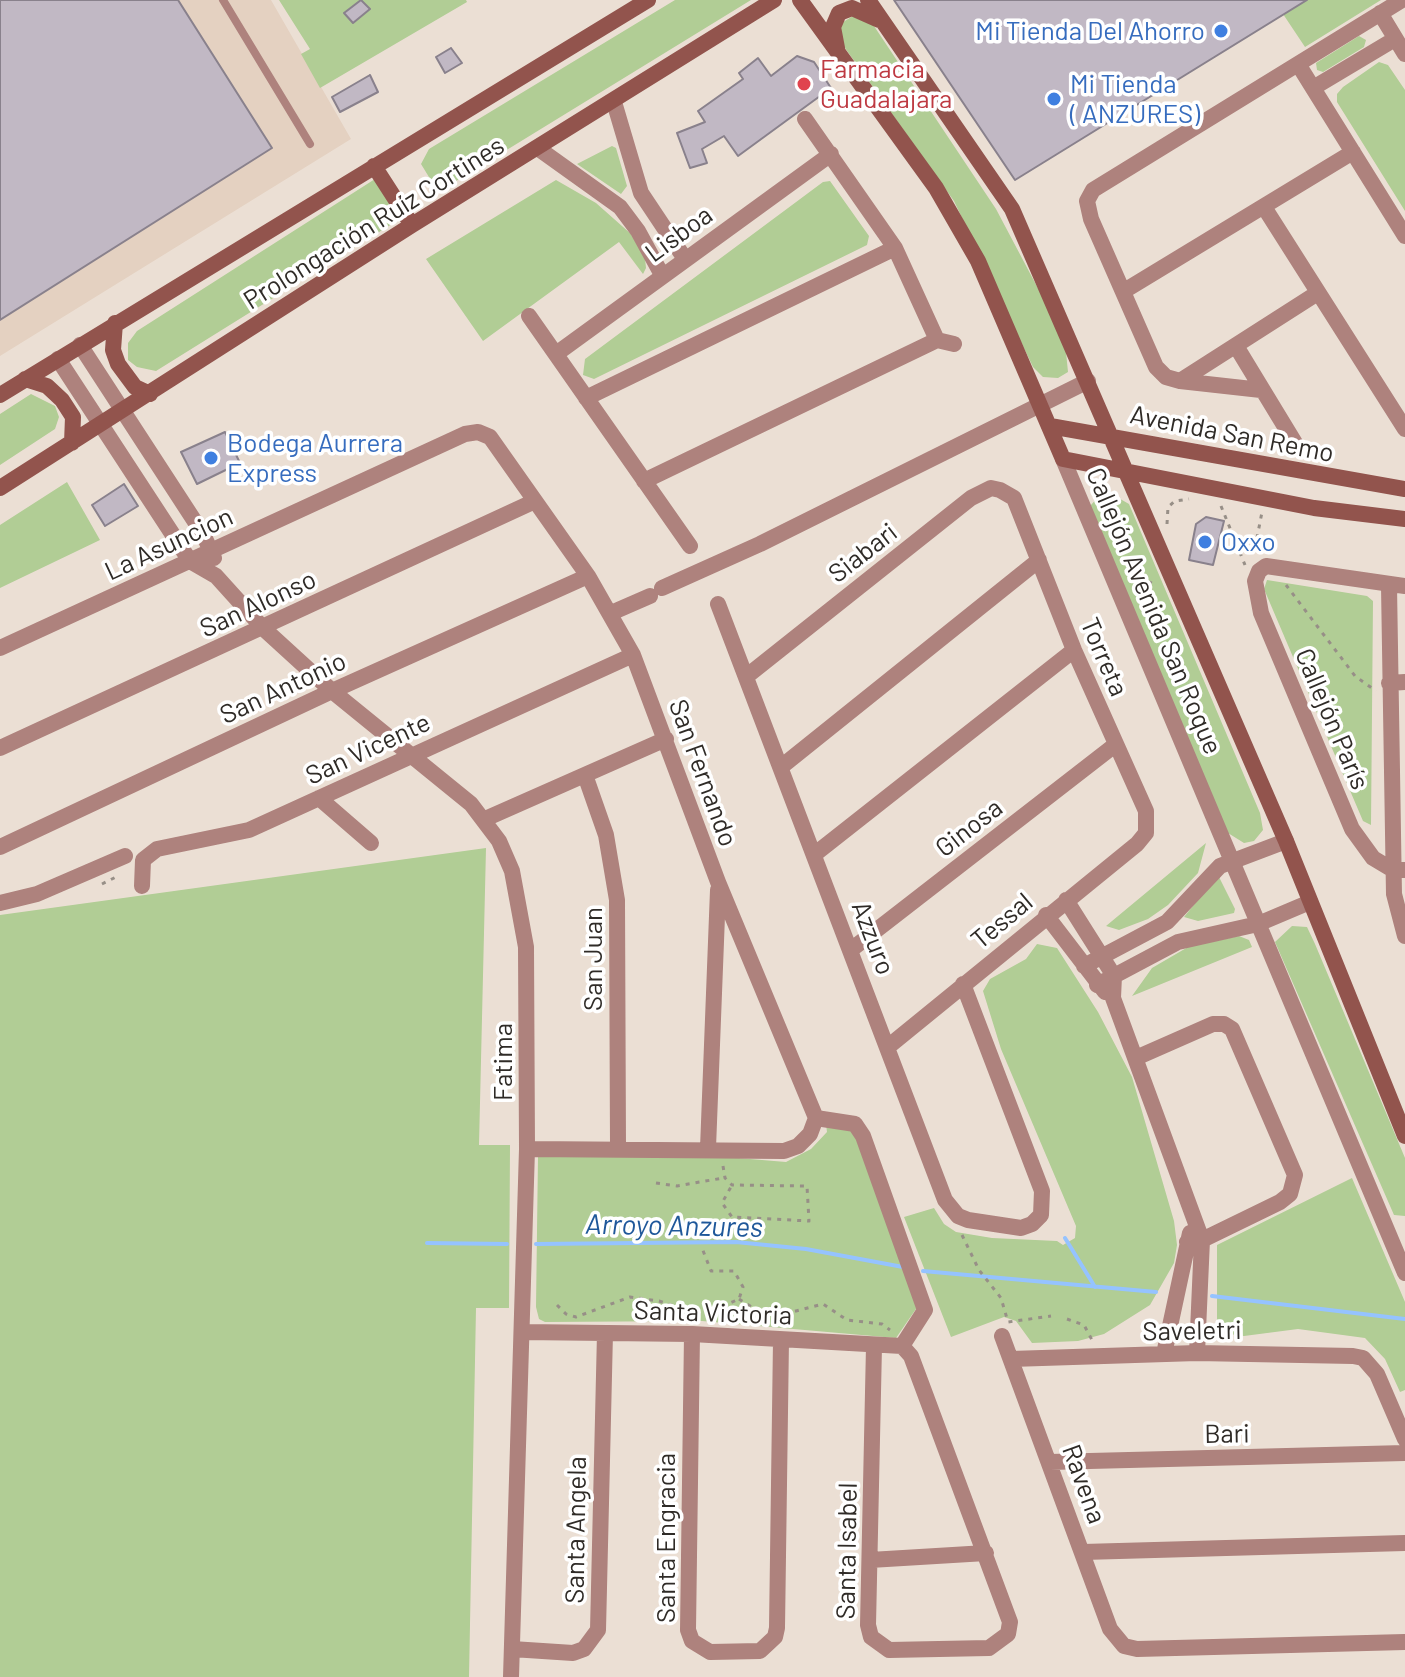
<!DOCTYPE html>
<meta charset="utf-8">
<style>
body{margin:0}
canvas{display:block;background:#ebdfd4}
</style>
<canvas width="1405" height="1677"></canvas>
<script>
const g = document.querySelector('canvas').getContext('2d');
g.lineJoin = 'round';
function fill(path, color) { g.fillStyle = color; g.fill(path, 'evenodd'); }
const shape = rows => new Path2D(rows.map(r => 'M' + r).join(''));
function trace(path, color, width, dash) { g.strokeStyle = color; g.lineWidth = width; g.lineCap = dash ? 'butt' : 'round'; g.setLineDash(dash || []); g.stroke(path); }
function label(font, color, halo, rows, align = 'center') {
  g.font = font + ' Barlow,sans-serif'; g.lineWidth = 7; g.setLineDash([]); g.textBaseline = 'middle'; g.strokeStyle = halo; g.fillStyle = color; for (const [text, x, y, turn = 0] of rows) {
    g.save(); g.translate(x, y); g.rotate((+turn || 0) * Math.PI / 180); g.textAlign = isNaN(turn) ? turn : align; if (halo) g.strokeText(text, 0, 0); g.fillText(text, 0, 0); g.restore();
  }
}
const built = shape([
 [0,0,271,0,351,139,0,356]
]);
const green = shape([
 [279,0,466,0,467,2,320,88,301,54,310,49],
 [675,0,751,0,448,186,432,182,421,164,429,149],
 [1306,0,1381,0,1305,47,1283,14],
 [853,16,872,23,996,209,1051,313,1066,352,1068,372,1058,378,1043,377,1033,367,954,201,840,41,840,24],
 [1359,36,1366,40,1364,47,1323,72,1317,70,1316,63],
 [1379,62,1388,65,1405,90,1405,211,1337,102,1337,94,1343,87],
 [612,146,616,148,627,186,621,194,577,164],
 [375,179,400,219,156,371,137,367,128,360,128,343,137,331],
 [556,180,596,203,631,234,645,258,646,268,643,274,619,242,483,341,426,259],
 [830,181,869,236,867,245,594,379,583,375,585,359,823,182],
 [31,394,55,406,59,417,55,429,0,465,0,414],
 [67,482,100,540,0,588,0,525],
 [1100,495,1115,496,1129,504,1260,813,1263,830,1254,841,1244,843,1228,833,1090,506],
 [1267,580,1367,596,1373,601,1371,825,1363,821,1264,589],
 [1206,843,1198,873,1168,905,1148,919,1119,930,1106,926],
 [486,848,479,1145,510,1145,509,1308,476,1308,469,1677,0,1677,0,915],
 [1218,875,1235,909,1234,913,1198,921,1184,917],
 [1292,926,1307,927,1315,944,1405,1158,1405,1216,1394,1215,1275,942],
 [1239,936,1249,940,1252,947,1132,996,1152,968,1188,947],
 [1037,944,1057,948,1098,1012,1132,1077,1174,1221,1177,1245,1174,1263,1150,1305,1104,1334,1078,1341,1032,1343,1016,1321,1004,1317,951,1337,904,1217,934,1208,944,1224,956,1232,992,1238,1057,1241,1063,1245,1075,1238,1076,1226,1001,1049,983,991,990,979,1026,959],
 [826,1124,853,1128,918,1306,896,1338,702,1321,545,1322,539,1319,536,1307,538,1156,714,1156,786,1162,811,1149,827,1132],
 [1352,1178,1405,1302,1405,1390,1400,1392,1385,1359,1365,1338,1298,1329,1244,1336,1234,1335,1217,1320,1217,1245]
]);
const stream = shape([
 [1065,1238,1095,1287],
 [427,1243,507,1244],
 [536,1244,736,1242,806,1249,903,1267],
 [923,1271,1156,1292],
 [1212,1296,1405,1319]
]);
const building = shape([
 [0,0,178,0,272,148,0,320,0,0],
 [361,0,370,9,353,23,344,13,361,0],
 [894,0,1307,0,1015,180,894,0],
 [451,48,462,63,445,73,436,57,451,48],
 [797,56,814,62,831,88,738,156,724,136,702,149,707,163,690,168,677,133,705,122,698,111,743,79,739,73,758,58,771,76,797,56],
 [370,75,378,92,340,112,332,97,370,75],
 [225,432,240,463,197,484,181,452,225,432],
 [124,484,138,506,105,526,92,505,124,484],
 [1206,517,1224,521,1213,565,1189,560,1196,524,1206,517]
]);
const path = shape([
 [1221,506,1245,565],
 [1167,524,1168,507,1175,501,1189,499],
 [1236,538,1255,548,1256,554],
 [1255,548,1262,512],
 [1286,585,1355,676,1376,691],
 [1141,603,1153,577],
 [1172,676,1181,637],
 [102,884,116,877],
 [723,1166,725,1178,732,1185,807,1186,809,1221,732,1217,722,1203,732,1185],
 [656,1183,677,1186,723,1178],
 [962,1235,979,1270,1001,1298,1008,1322,1051,1316],
 [739,1299,761,1313,796,1311,823,1304,847,1320,882,1324,890,1330],
 [557,1305,566,1314,576,1317,630,1297,659,1301,704,1316,716,1314,719,1308,739,1299,743,1287,734,1271,711,1271,702,1248],
 [1067,1319,1084,1325,1092,1340]
]);
const lane = shape([
 [223,0,310,144]
]);
const street = shape([
 [1380,13,1405,54],
 [1298,64,1405,236],
 [1313,88,1395,39],
 [614,102,641,193,685,259],
 [805,119,895,248,937,340],
 [539,149,620,207,638,231,662,275],
 [1264,207,1405,429],
 [1124,291,1353,152],
 [529,316,690,546],
 [937,340,954,344],
 [80,345,203,534,214,558],
 [1236,346,1298,448],
 [556,354,831,154],
 [58,359,190,561,216,576,263,628,332,691,471,804,499,841,512,871,526,947,527,1149,511,1677],
 [1180,381,1316,294],
 [1261,390,1180,381,1166,377,1156,367,1091,219,1087,201,1093,190,1402,0],
 [586,398,895,248],
 [1063,459,1405,1273],
 [644,481,937,340],
 [1389,586,1394,894,1405,936],
 [1405,586,1266,566,1259,571,1255,581,1261,613,1352,829,1373,858,1393,870,1405,870],
 [662,588,760,544,1088,381],
 [718,604,945,1200,958,1216,968,1220,1021,1228,1032,1224,1041,1215,1042,1191,963,984],
 [611,613,650,596],
 [0,648,465,434,478,432,490,437,588,576,633,655,718,882,816,1118,810,1134,798,1146,784,1151,527,1149],
 [747,676,971,498,991,488,1000,490,1014,498,1074,650,1146,811,1146,833,1137,844,889,1046],
 [1389,683,1405,682],
 [0,748,535,501],
 [781,767,1039,560],
 [585,775,606,835,617,900,618,1147],
 [319,798,371,843],
 [485,819,666,739],
 [0,847,332,691,588,576],
 [815,854,1074,650],
 [142,886,143,860,157,849,249,830,633,655],
 [1066,900,1114,976,1113,998,1202,1240,1197,1353],
 [0,903,37,894,125,856],
 [1046,915,1105,992],
 [852,949,1115,745],
 [1084,966,1167,922,1220,866,1286,841],
 [1097,985,1178,942,1258,924,1310,902],
 [1138,1057,1213,1024,1224,1024,1232,1029,1295,1175,1290,1194,1280,1202,1202,1240,1187,1242],
 [816,1118,855,1124,863,1136,925,1310,902,1346],
 [708,1148,718,890],
 [522,1332,692,1334,902,1346],
 [692,1334,688,1630,692,1641,710,1652,760,1651,775,1637,777,1628,781,1340],
 [1002,1336,1110,1629,1124,1646,1137,1649,1405,1642],
 [874,1346,868,1625,871,1637,889,1650,989,1648,1008,1634,1010,1622,911,1356,902,1346],
 [1164,1354,1190,1233],
 [1011,1359,1197,1353,1353,1356,1363,1358,1377,1374,1405,1439],
 [1050,1462,1405,1453],
 [1083,1552,1405,1543],
 [870,1560,986,1553],
 [512,1649,573,1653,584,1649,598,1630,605,1333]
]);
const secondary = shape([
 [800,0,936,188,978,261,1063,459,1314,508,1405,519],
 [868,0,1012,209,1286,841,1405,1136],
 [837,48,833,27,839,13,852,8,879,20],
 [374,166,412,225],
 [115,323,113,350,118,364,135,387,150,394],
 [25,379,47,386,62,400,73,417,72,443],
 [0,395,648,0],
 [1050,426,1405,489],
 [0,488,412,225,774,0]
]);
const markers = [
 [1221,31,8,"#3f7fe0"],
 [804,84,8,"#e0444e"],
 [1054,99,8,"#3f7fe0"],
 [211,458,8,"#3f7fe0"],
 [1205,542,8,"#3f7fe0"]
];
const shopNames = [
 ["Mi Tienda Del Ahorro",1205,31,"right"],
 ["Mi Tienda",1070,84],
 ["( ANZURES)",1070,114],
 ["Bodega Aurrera",227,443],
 ["Express",227,473],
 ["Oxxo",1221,542]
];
const healthNames = [
 ["Farmacia",820,69],
 ["Guadalajara",820,99]
];
const streetNames = [
 ["Prolongación Ruíz Cortines",374,223,-32],
 ["Lisboa",679,234,-36],
 ["Avenida San Remo",1232,434,11],
 ["La Asuncion",169,544,-25],
 ["Siabari",863,553,-38],
 ["San Alonso",258,604,-25],
 ["Callejón Avenida San Roque",1154,611,67],
 ["Torreta",1104,657,67],
 ["San Antonio",283,688,-25],
 ["Callejón París",1332,719,67],
 ["San Vicente",368,749,-25],
 ["San Fernando",703,773,70],
 ["Ginosa",969,828,-38],
 ["Tessal",1002,921,-40],
 ["Azzuro",873,938,69],
 ["San Juan",593,959,-90],
 ["Fatima",503,1062,-90],
 ["Santa Victoria",713,1313,2],
 ["Saveletri",1192,1331,-1],
 ["Bari",1227,1434,-1],
 ["Ravena",1084,1484,70],
 ["Santa Angela",576,1530,-89],
 ["Santa Engracia",666,1538,-90],
 ["Santa Isabel",847,1551,-89]
];
const waterNames = [
 ["Arroyo Anzures",674,1226,1]
];
fill(built, '#e4d1c1');
fill(green, '#b1cd95');
trace(stream, '#95c3ff', 4);
fill(building, '#c1b8c4');
trace(building, '#89818c', 2);
trace(path, '#978f87', 3, [4, 6]);
trace(lane, '#ae827d', 8);
trace(street, '#ae827d', 16);
trace(secondary, '#92544d', 16);
for (const [x, y, r, color] of markers) { const dot = new Path2D(); dot.arc(x, y, r, 0, 2 * Math.PI); g.fillStyle = color; g.fill(dot); trace(dot, '#fff', 3); }
label('26px', '#366cbe', '#fff', shopNames, 'left');
label('26px', '#be3a42', '#fff', healthNames, 'left');
label('26px', '#2f2b27', '#fff', streetNames);
label('italic 28px', '#1f589a', '#fff', waterNames);
</script>
